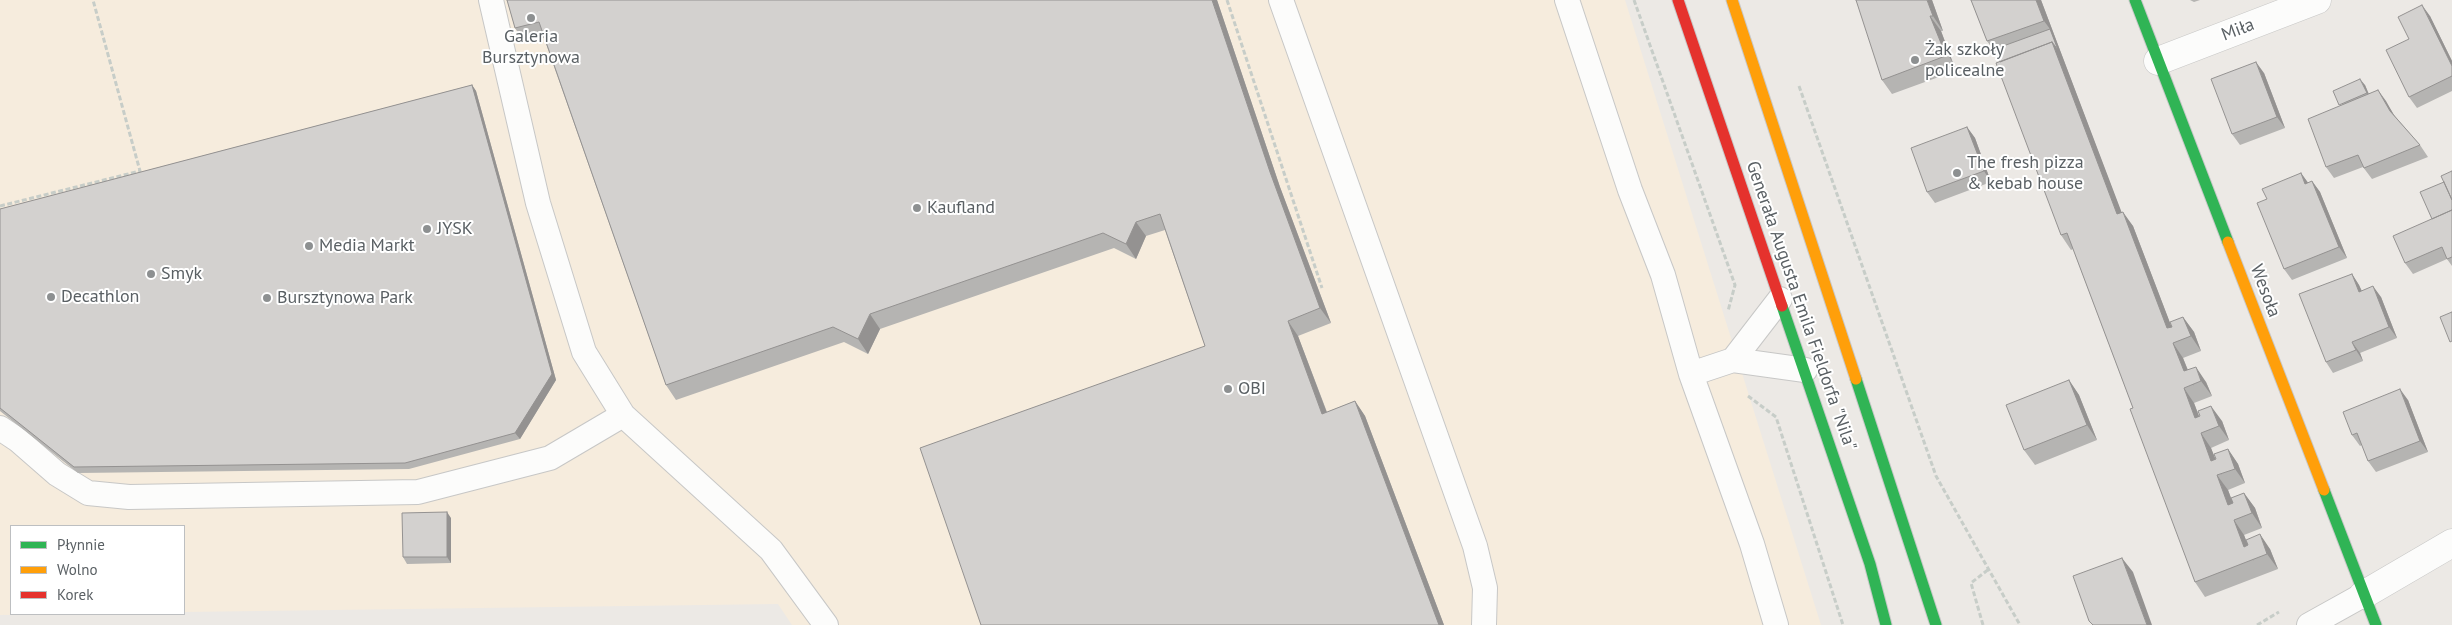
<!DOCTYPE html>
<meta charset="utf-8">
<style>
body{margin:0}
#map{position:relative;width:2452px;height:625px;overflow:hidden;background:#ece9e5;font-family:"PT Sans",sans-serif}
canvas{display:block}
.legend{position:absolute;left:10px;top:525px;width:175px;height:90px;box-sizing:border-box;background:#fff;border:1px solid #bdbfc1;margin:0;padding:6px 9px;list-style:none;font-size:15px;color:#5a6064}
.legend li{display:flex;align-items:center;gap:10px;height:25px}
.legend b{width:25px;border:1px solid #bdbfc1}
</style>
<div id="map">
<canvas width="2452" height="625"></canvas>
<ul class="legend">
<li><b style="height:6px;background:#30b455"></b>Płynnie</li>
<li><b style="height:6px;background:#ff9f0a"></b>Wolno</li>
<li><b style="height:6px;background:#e5322d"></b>Korek</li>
</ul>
</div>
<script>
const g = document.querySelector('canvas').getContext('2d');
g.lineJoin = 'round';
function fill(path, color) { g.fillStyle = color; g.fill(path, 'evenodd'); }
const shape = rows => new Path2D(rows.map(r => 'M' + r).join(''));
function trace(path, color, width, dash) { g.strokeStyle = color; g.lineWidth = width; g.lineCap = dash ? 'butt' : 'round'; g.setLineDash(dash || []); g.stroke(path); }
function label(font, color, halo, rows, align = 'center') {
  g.font = font + ' "PT Sans",sans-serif'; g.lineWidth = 4; g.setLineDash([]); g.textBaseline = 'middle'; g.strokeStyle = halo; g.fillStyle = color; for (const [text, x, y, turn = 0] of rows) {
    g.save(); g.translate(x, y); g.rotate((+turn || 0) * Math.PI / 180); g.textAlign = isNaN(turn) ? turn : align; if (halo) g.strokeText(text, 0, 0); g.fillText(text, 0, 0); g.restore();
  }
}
const commercial = shape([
 [0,0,1625,0,1821,625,792,625,778,604,184,612,184,526,11,526,11,614,73,614,0,615]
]);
const path = shape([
 [1227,0,1322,288],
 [1634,0,1735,285,1728,311],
 [1799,86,1936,476,2020,625],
 [0,206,140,171,93,0],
 [1748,396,1776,417,1843,625],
 [1983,625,1971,583,1989,569],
 [2257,625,2279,612]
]);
const lane = shape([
 [491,0,538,203,584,352,623,415,771,550,826,625],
 [1281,0,1475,546,1485,588,1484,625],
 [1567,0,1630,190,1663,275,1691,374,1752,544,1776,625],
 [1733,360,1780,299],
 [1691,374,1733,360,1805,370],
 [0,428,18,440,57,474,88,493,129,497,418,492,550,458,623,415],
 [2309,625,2363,595]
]);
const street = shape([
 [2158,61,2317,0],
 [2363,595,2452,543]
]);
const fast = shape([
 [2135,0,2228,242],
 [1782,306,1870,564,1886,625],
 [1856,379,1936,625],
 [2324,490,2376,625]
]);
const slow = shape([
 [1732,0,1856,379],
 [2228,242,2324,490]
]);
const jam = shape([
 [1678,0,1782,306]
]);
const wall = shape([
 [507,0,1217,0,1280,187,1331,323,1298,336,1327,412,1355,401,1365,416,1444,625,981,625,1205,346,1165,230,1146,236,1136,259,1114,248,880,329,868,354,844,342,676,400,666,385,544,38,525,43,515,28],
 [1932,0,1943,31,1941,31,1953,63,1958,70,1892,94,1882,80],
 [1971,0,2041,0,2121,212,2133,226,2171,326,2183,317,2194,332,2201,351,2183,358,2188,370,2206,382,2212,396,2194,403,2199,416,2222,421,2229,440,2211,448,2215,459,2228,449,2238,464,2245,483,2228,490,2231,498,2244,493,2255,508,2262,528,2244,535,2246,540,2270,549,2278,569,2205,597,2195,582,2133,408,2073,249,2071,250,2061,235,2000,62,1998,56,1987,41],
 [2190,0,2200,0,2194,2],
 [2430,16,2452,61,2452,91,2417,108,2409,97],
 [2264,73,2285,128,2240,145,2232,134],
 [472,85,476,91,556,380,520,439,409,469,78,473,0,411,0,209],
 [2365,85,2369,94,2378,90,2394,115,2420,145,2428,157,2372,179,2363,167,2334,178,2326,167,2340,106],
 [1967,127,1975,138,1991,182,1935,203,1927,192],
 [2452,171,2452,266,2447,259,2413,274,2405,263,2432,219],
 [2301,173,2308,183,2312,181,2320,192,2347,258,2292,280,2284,269,2267,199],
 [2352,274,2359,285,2362,291,2381,297,2397,338,2360,353,2363,361,2333,373,2326,362],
 [2069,380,2079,395,2097,440,2035,465,2024,450],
 [2408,400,2428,452,2376,472,2368,461,2362,445,2360,446,2352,435],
 [451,518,451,563,407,564,403,557]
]);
const shadedWall = shape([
 [1212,0,1217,0,1280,187,1331,323,1320,308,1270,172],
 [1927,0,1932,0,1943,31,1933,16],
 [2036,0,2041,0,2128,229,2117,214,2052,42,2050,29,2044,21],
 [2422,5,2430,16,2452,61,2452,66],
 [1930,16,1941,31,1953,63,1948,55,1945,53],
 [2256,62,2264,73,2285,128,2277,117],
 [2360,79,2365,85,2371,100,2367,93],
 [472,85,476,91,556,380,520,439,515,433],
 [2378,90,2386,101,2398,122,2390,111],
 [1967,127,1975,138,1991,182,1984,171],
 [2301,173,2309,184,2305,184],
 [2312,181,2320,192,2347,258,2339,247],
 [2123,212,2133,226,2177,341,2167,328],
 [1136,222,1146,236,1136,259,1126,244],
 [2352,274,2359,285,2367,303,2359,292],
 [2373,286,2381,297,2397,338,2389,327],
 [870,314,880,329,868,354,858,339],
 [2183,317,2194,332,2201,351,2191,336],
 [1288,321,1298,336,1333,429,1322,414],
 [2352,342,2360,353,2363,361,2356,350],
 [2173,343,2183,358,2194,386,2184,371],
 [2196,367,2206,382,2212,396,2201,381],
 [2069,380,2079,395,2097,440,2087,425],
 [2184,388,2194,403,2205,432,2195,418],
 [2400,389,2408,400,2428,452,2420,441],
 [1355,401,1365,416,1444,625,1439,625],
 [2211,406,2222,421,2229,440,2219,426],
 [2201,433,2211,448,2222,475,2211,461],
 [2228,449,2238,464,2245,483,2235,469],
 [2217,475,2228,490,2239,519,2228,505],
 [2244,493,2255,508,2262,528,2252,513],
 [447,512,451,518,451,563,447,557],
 [2234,520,2244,535,2254,561,2244,547],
 [2260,534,2270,549,2278,569,2267,554],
 [2122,558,2133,572,2152,625,2147,625]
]);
const building = shape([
 [507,0,1212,0,1270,172,1320,308,1288,321,1322,414,1355,401,1439,625,981,625,920,448,1205,346,1160,214,1136,222,1126,244,1103,233,870,314,858,339,833,327,666,385,539,22,515,28,507,0],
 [1856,0,1927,0,1933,16,1930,16,1945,53,1948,55,1882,80,1856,0],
 [1971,0,2036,0,2044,21,1987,41,1971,0],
 [2422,5,2452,66,2452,76,2409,97,2386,50,2409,39,2398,17,2422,5],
 [2050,29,2058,50,2052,42,2000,62,1995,49,2050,29],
 [2052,42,2117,214,2123,212,2167,328,2172,327,2170,322,2183,317,2191,336,2173,343,2184,371,2196,367,2201,381,2184,388,2195,418,2200,416,2198,411,2211,406,2219,426,2201,433,2211,461,2216,459,2214,454,2228,449,2235,469,2217,475,2228,505,2233,503,2231,498,2244,493,2252,513,2234,520,2244,547,2248,545,2246,540,2260,534,2267,554,2195,582,2130,409,2133,408,2067,233,2061,235,1996,63,2052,42],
 [2256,62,2277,117,2232,134,2211,79,2256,62],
 [2360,79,2367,93,2339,105,2333,91,2360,79],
 [472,85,552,374,515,433,405,463,74,467,0,408,0,209,472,85],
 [2378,90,2390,111,2420,145,2364,168,2358,155,2326,167,2308,119,2378,90],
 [1967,127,1984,171,1927,192,1911,148,1967,127],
 [2452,171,2452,200,2441,176,2452,171],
 [2301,173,2305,184,2312,181,2339,247,2284,269,2257,203,2267,199,2262,189,2301,173],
 [2444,182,2452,200,2452,210,2432,219,2420,192,2444,182],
 [2452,210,2452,257,2447,259,2442,247,2405,263,2393,236,2452,210],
 [2352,274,2359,292,2373,286,2389,327,2352,342,2356,350,2326,362,2299,294,2352,274],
 [2452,312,2452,341,2450,342,2440,317,2452,312],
 [2069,380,2087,425,2024,450,2006,405,2069,380],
 [2400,389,2420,441,2368,461,2357,433,2352,435,2343,412,2400,389],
 [447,512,447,557,403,557,402,513,447,512],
 [2122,558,2147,625,2093,625,2089,621,2073,576,2122,558]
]);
const markers = [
 [531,18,5,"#8d9091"],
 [1915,60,5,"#8d9091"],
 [1957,173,5,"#8d9091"],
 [917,208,5,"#8d9091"],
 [427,229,5,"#8d9091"],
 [309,246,5,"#8d9091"],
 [151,274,5,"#8d9091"],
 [51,297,5,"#8d9091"],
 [267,298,5,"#8d9091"],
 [1228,389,5,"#8d9091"]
];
const streetNames = [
 ["Miła",2238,30,-21],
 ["Wesoła",2265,291,69],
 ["Generała Augusta Emila Fieldorfa \"Nila\"",1801,306,71]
];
const poiNames = [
 ["Galeria",531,37,"center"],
 ["Bursztynowa",531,58,"center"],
 ["Żak szkoły",1925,50],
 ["policealne",1925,71],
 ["The fresh pizza",1967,163],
 ["& kebab house",1967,184],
 ["Kaufland",927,208],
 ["JYSK",437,229],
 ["Media Markt",319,246],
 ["Smyk",161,274],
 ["Decathlon",61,297],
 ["Bursztynowa Park",277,298],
 ["OBI",1238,389]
];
fill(commercial, '#f6ecdd');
trace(lane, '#c7c7c6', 26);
trace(street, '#c7c7c6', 29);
trace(fast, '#c8c8c8', 13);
trace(slow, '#c8c8c8', 13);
trace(jam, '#c8c8c8', 13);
trace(path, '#c7cdc8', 3, [5, 2.5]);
trace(lane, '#fcfcfb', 24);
trace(street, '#fcfcfb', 28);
trace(fast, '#30b455', 11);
trace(slow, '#ff9f0a', 11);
trace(jam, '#e5322d', 11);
fill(wall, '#b5b4b2');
fill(shadedWall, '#949291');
fill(building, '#d3d1cf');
trace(building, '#949291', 1);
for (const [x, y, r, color] of markers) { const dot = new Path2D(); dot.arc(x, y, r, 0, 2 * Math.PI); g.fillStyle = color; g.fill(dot); trace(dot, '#fff', 2); }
label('18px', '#5a6064', '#fff', streetNames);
label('18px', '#5a6064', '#fff', poiNames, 'left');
</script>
